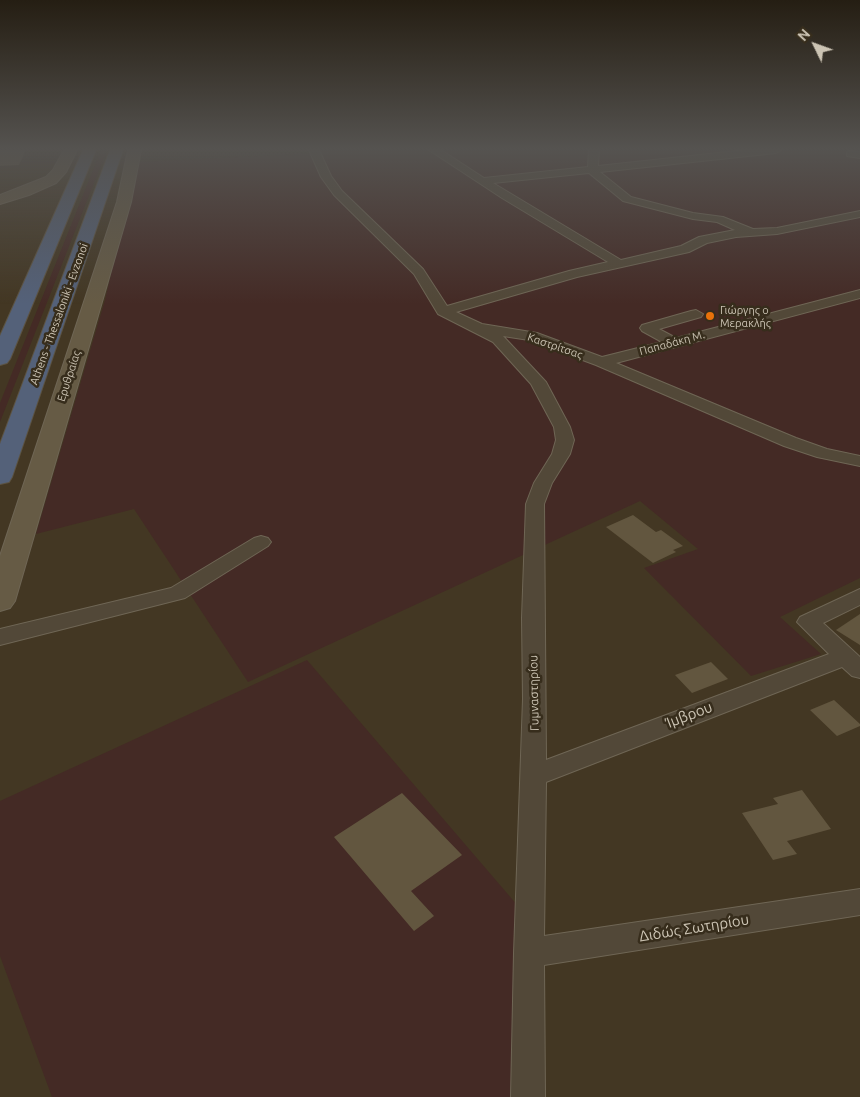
<!DOCTYPE html>
<meta charset="utf-8">
<style>
body{margin:0}
#map{position:relative;width:860px;height:1097px;overflow:hidden;background:#433723;font-family:Ubuntu,sans-serif}
canvas{display:block}
.north{position:absolute;left:790px;top:20px;width:50px;height:50px;-webkit-text-stroke:4px #372d1c;paint-order:stroke;rotate:312deg;font-size:14px;font-weight:700;line-height:20px;text-align:center;color:#ccc4b4}
.north::after{content:'';display:block;margin:auto;width:18px;height:22px;background:#ccc4b4;clip-path:polygon(50% 0,100% 100%,50% 72%,0 100%)}
</style>
<div id="map">
<canvas width="860" height="1097"></canvas>
<div class="north">N</div>
</div>
<script>
const g = document.querySelector('canvas').getContext('2d');
g.lineJoin = 'round';
function fill(path, color) { g.fillStyle = color; g.fill(path, 'evenodd'); }
const shape = rows => new Path2D(rows.map(r => 'M' + r).join(''));
function trace(path, color, width, dash) { g.strokeStyle = color; g.lineWidth = width; g.lineCap = dash ? 'butt' : 'round'; g.setLineDash(dash || []); g.stroke(path); }
function label(font, color, halo, rows, align = 'center') {
  g.font = font + ' Ubuntu,sans-serif'; g.lineWidth = 5; g.setLineDash([]); g.textBaseline = 'middle'; g.strokeStyle = halo; g.fillStyle = color; for (const [text, x, y, turn = 0] of rows) {
    g.save(); g.translate(x, y); g.rotate((+turn || 0) * Math.PI / 180); g.textAlign = isNaN(turn) ? turn : align; if (halo) g.strokeText(text, 0, 0); g.fillText(text, 0, 0); g.restore();
  }
}
const green = shape([
 [101,150,106,150,103,160,0,422,0,403],
 [319,150,860,150,860,578,780,617,821,654,751,676,644,568,698,549,640,501,248,682,134,509,36,534,105,300,137,162,320,153],
 [307,660,536,927,534,1097,52,1097,0,956,0,801]
]);
const building = shape([
 [0,150,26,150,19,165,0,166],
 [633,515,656,532,661,530,683,546,673,550,676,552,653,563,606,527],
 [860,614,860,645,836,630],
 [711,662,728,679,692,693,675,675],
 [834,700,860,724,860,726,837,736,810,710],
 [802,790,831,829,787,841,797,854,773,860,742,813,778,804,773,798],
 [402,793,462,855,411,891,434,916,414,931,334,837]
]);
const minor = shape([
 [309,150,319,150,331,176,342,191,423,269,447,306,569,271,608,262,502,198,429,150,441,150,484,178,588,167,589,150,599,150,598,166,746,150,781,150,776,153,600,172,631,197,693,213,723,217,753,229,777,228,860,211,860,217,777,234,736,237,707,243,689,252,577,277,456,312,482,324,537,333,602,357,662,342,642,331,640,328,642,325,691,311,696,310,703,314,701,317,659,329,676,338,860,290,860,298,616,363,796,438,827,449,860,456,860,466,817,457,784,446,596,365,529,340,503,336,546,382,570,427,574,440,570,454,552,483,544,504,546,760,829,654,797,622,800,617,860,589,860,605,823,623,860,657,860,678,852,676,842,667,546,782,544,936,860,889,860,915,544,965,545,1097,511,1097,514,953,523,699,522,618,526,504,534,483,552,454,556,440,554,427,531,384,493,342,438,314,414,274,334,195,321,177,309,150],
 [589,173,623,201,693,219,717,222,735,230,699,237,681,246,621,260,493,183,589,173],
 [850,151,860,152,860,158,847,156,847,152,850,151],
 [261,536,268,538,271,542,268,546,185,598,0,645,0,629,171,588,254,538,261,536]
]);
const secondary = shape([
 [64,150,77,150,66,172,56,183,29,195,0,204,0,195,46,177,53,170,64,150],
 [128,150,141,150,131,202,15,601,10,608,0,611,0,556,117,202,128,150]
]);
const motorway = shape([
 [83,150,96,150,10,359,7,363,0,365,0,336,83,150],
 [110,150,123,150,12,477,9,482,0,484,0,444,110,150]
]);
const markers = [
 [710,316,5,"#e8710a"]
];
const farPoinames = [
 ["Γιώργης ο",720,310],
 ["Μερακλής",720,323]
];
const farStreetnames = [
 ["Athens - Thessaloniki - Evzonoi",59,314,-70],
 ["Παπαδάκη Μ.",672,343,-15],
 ["Καστρίτσας",555,346,19],
 ["Ερυθραίας",69,376,-72]
];
const streetNames = [
 ["Γυμναστηρίου",534,693,-91]
];
const nearStreetnames = [
 ["Ίμβρου",689,715,-21],
 ["Διδώς Σωτηρίου",694,928,-9]
];
fill(green, '#442a25');
fill(building, '#62563f');
trace(minor, '#6f6655', 2);
trace(secondary, '#6f6655', 2);
trace(motorway, '#5c5342', 2);
fill(minor, '#524838');
fill(secondary, '#665b45');
fill(motorway, '#546179');
const sky = g.createLinearGradient(0, 0, 0, 304);
sky.addColorStop(0, '#251e13');
sky.addColorStop(0.49, '#555350');
sky.addColorStop(1, '#55535000');
g.fillStyle = sky;
g.fillRect(0, 0, 860, 304);
for (const [x, y, r, color] of markers) { const dot = new Path2D(); dot.arc(x, y, r, 0, 2 * Math.PI); g.fillStyle = color; g.fill(dot); trace(dot, '#372d1c', 2); }
label('11px', '#ccc4b4', '#372d1c', farPoinames, 'left');
label('11px', '#ccc4b4', '#372d1c', farStreetnames);
label('12px', '#ccc4b4', '#372d1c', streetNames);
label('15px', '#ccc4b4', '#372d1c', nearStreetnames);
</script>
